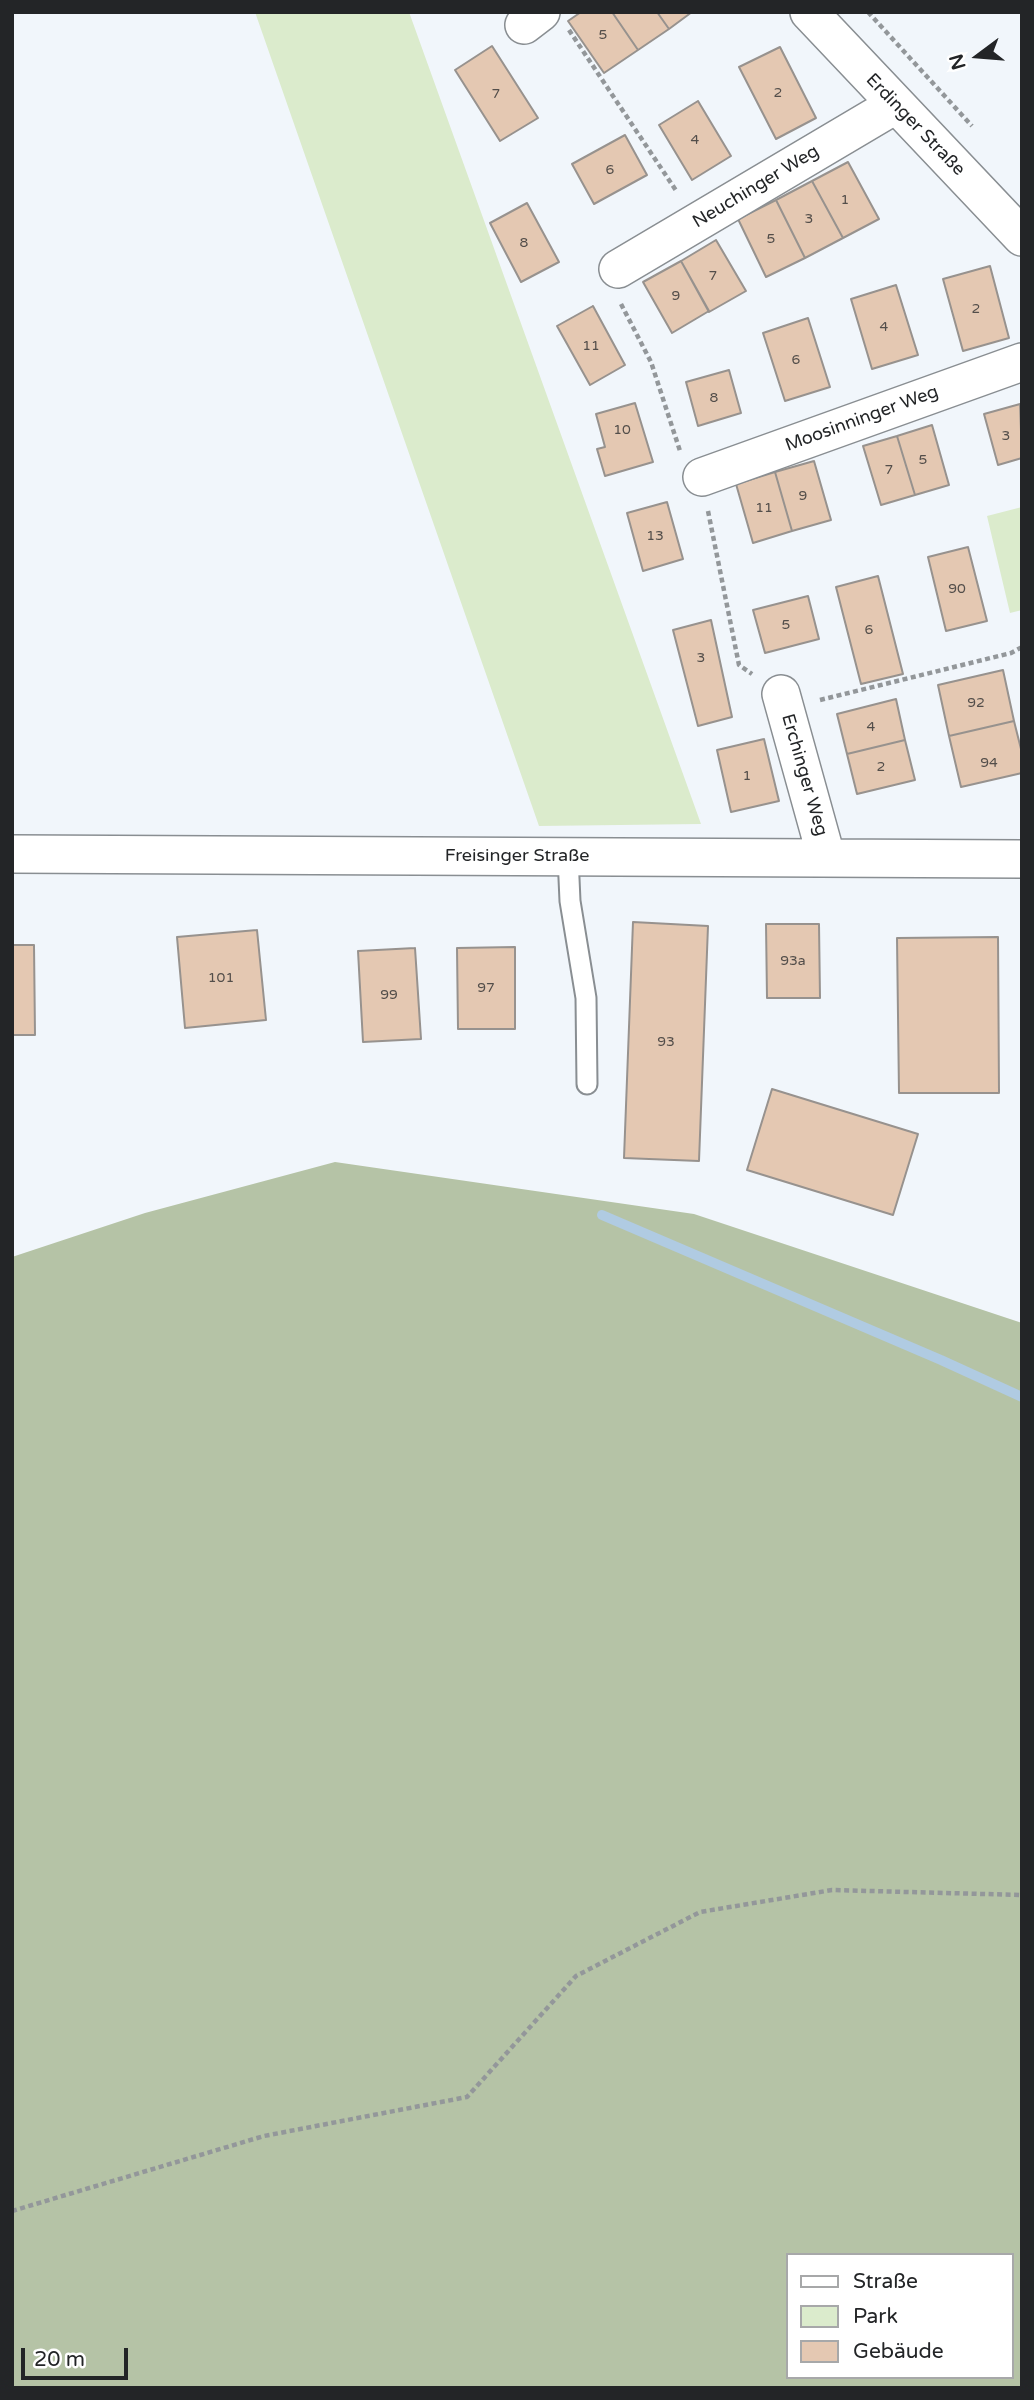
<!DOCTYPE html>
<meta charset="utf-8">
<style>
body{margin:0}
#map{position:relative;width:1034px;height:2400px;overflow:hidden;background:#f1f6fb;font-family:"Varela Round",sans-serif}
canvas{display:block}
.frame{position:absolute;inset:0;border:14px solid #232527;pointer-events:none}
.legend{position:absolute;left:786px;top:2253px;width:228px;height:126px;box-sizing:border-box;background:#fff;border:2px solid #a7a8a9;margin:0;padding:9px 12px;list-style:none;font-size:21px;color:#232527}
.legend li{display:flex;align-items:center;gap:14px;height:35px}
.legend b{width:35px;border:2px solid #a7a8a9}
.north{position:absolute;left:943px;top:21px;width:70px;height:70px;-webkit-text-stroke:5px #fff;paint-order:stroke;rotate:254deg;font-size:19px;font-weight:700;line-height:28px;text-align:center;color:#232527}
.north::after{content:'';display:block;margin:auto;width:24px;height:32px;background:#232527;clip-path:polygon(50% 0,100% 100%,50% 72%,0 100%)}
.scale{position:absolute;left:21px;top:2348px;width:107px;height:32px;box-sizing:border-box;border:4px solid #232527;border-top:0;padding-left:9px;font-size:21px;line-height:24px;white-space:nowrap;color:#232527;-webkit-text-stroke:5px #fff;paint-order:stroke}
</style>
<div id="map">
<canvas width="1034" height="2400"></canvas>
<div class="frame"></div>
<ul class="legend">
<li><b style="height:9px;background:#fff"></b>Straße</li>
<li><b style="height:19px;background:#dbebcc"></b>Park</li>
<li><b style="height:19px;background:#e4c8b2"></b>Gebäude</li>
</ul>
<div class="north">N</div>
<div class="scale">20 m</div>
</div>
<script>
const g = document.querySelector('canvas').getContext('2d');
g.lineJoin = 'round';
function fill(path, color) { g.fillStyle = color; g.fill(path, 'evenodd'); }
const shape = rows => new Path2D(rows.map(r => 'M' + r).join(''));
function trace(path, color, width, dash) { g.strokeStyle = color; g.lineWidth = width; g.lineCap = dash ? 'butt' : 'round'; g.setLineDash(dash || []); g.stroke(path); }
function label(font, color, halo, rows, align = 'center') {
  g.font = font + ' "Varela Round",sans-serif'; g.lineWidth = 5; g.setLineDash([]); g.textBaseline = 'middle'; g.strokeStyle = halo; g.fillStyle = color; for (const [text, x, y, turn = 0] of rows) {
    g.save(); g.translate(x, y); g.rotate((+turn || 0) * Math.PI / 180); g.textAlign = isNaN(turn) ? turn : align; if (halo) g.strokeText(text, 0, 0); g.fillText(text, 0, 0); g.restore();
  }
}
const green = shape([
 [255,12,409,12,701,824,539,826],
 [1022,507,1022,610,1010,613,987,516]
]);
const forest = shape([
 [335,1162,694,1214,1022,1323,1022,2388,12,2388,12,1257,145,1213],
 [787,2255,1011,2255,1011,2377,787,2377]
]);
const stream = shape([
 [602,1215,941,1360,1022,1397]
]);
const building = shape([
 [581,12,612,12,638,50,604,73,568,21,581,12],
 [612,12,657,12,669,29,638,50,612,12],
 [657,12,692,12,669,29,657,12],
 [492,46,538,118,500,141,455,70,492,46],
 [780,47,816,118,776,139,739,67,780,47],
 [698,101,731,156,692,180,659,125,698,101],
 [625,135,647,175,594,204,572,164,625,135],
 [848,162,879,219,843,238,812,181,848,162],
 [812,181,843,238,805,258,776,200,812,181],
 [776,200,805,258,766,277,738,219,776,200],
 [527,203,559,262,521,282,490,223,527,203],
 [716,240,746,291,709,312,681,261,716,240],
 [681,261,709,311,672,333,643,282,681,261],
 [990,266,1009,338,963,351,943,279,990,266],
 [896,285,918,355,872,369,851,299,896,285],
 [593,306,625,365,590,385,557,326,593,306],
 [808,318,830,387,785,401,763,333,808,318],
 [729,370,741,413,698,426,686,382,729,370],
 [635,403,653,462,605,476,597,449,605,447,596,414,635,403],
 [1020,404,1022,458,998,465,984,414,1020,404],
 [932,425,949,485,915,495,897,436,932,425],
 [897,436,915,495,881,505,863,446,897,436],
 [814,461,831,520,792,531,775,472,814,461],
 [775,472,792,531,753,543,736,484,775,472],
 [667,502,683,559,643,571,627,513,667,502],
 [968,547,987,621,946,631,928,557,968,547],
 [878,576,903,674,861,684,836,587,878,576],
 [808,596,819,639,765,653,753,610,808,596],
 [711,620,732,717,698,726,673,630,711,620],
 [1003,670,1014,721,949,736,938,685,1003,670],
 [896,699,905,740,847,754,837,714,896,699],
 [1014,721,1022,753,1022,773,961,787,949,736,1014,721],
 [764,739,779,801,731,812,717,750,764,739],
 [905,740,915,780,857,794,847,754,905,740],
 [633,922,708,926,699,1161,624,1158,633,922],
 [766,924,819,924,820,998,767,998,766,924],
 [257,930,266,1020,185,1028,177,937,257,930],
 [998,937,999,1093,899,1093,897,938,998,937],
 [12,945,34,945,35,1035,12,1035,12,945],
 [515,947,515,1029,458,1029,457,948,515,947],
 [415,948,421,1039,363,1042,358,951,415,948],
 [772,1089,918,1134,893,1215,747,1170,772,1089]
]);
const path = shape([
 [868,12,972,126],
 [569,30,677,192],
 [621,304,651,362,680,451],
 [708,511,739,665,752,674],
 [820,700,1011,653,1022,647],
 [12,2211,264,2136,467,2097,576,1976,700,1912,832,1890,1022,1895]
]);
const lane = shape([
 [568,856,570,901,586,998,587,1084]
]);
const street = shape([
 [809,12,1022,237],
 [524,25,541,12],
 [618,269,895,105],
 [702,477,1022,362],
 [781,694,826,856],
 [12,854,1022,859]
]);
const numberNames = [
 ["5",603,35],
 ["2",778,93],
 ["7",496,94],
 ["4",695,140],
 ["6",610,170],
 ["1",845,200],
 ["3",809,219],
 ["5",771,239],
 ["8",524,243],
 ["7",713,276],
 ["9",676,296],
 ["2",976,309],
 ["4",884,327],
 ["11",591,346],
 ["6",796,360],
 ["8",714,398],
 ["10",622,430],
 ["3",1006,436],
 ["5",923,460],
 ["7",889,470],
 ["9",803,496],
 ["11",764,508],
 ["13",655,536],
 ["90",957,589],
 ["5",786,625],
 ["6",869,630],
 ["3",701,658],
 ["92",976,703],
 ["4",871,727],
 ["94",989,763],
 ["2",881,767],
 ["1",747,776],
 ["93a",793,961],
 ["101",221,978],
 ["97",486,988],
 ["99",389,995],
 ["93",666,1042]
];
const streetNames = [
 ["Erdinger Straße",915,125,46],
 ["Neuchinger Weg",756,187,-31],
 ["Moosinninger Weg",862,419,-20],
 ["Erchinger Weg",804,775,74],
 ["Freisinger Straße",517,856]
];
fill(green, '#dbebcc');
fill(forest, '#b5c3a6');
trace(stream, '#b0cbe2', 10);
fill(building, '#e4c8b2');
trace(building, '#97928e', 2);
trace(lane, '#898e92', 23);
trace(street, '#898e92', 40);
trace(path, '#93979a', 4.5, [5, 3.5]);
trace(lane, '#fff', 19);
trace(street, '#fff', 37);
label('14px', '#534e4a', null, numberNames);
label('18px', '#232527', '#fff', streetNames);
</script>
